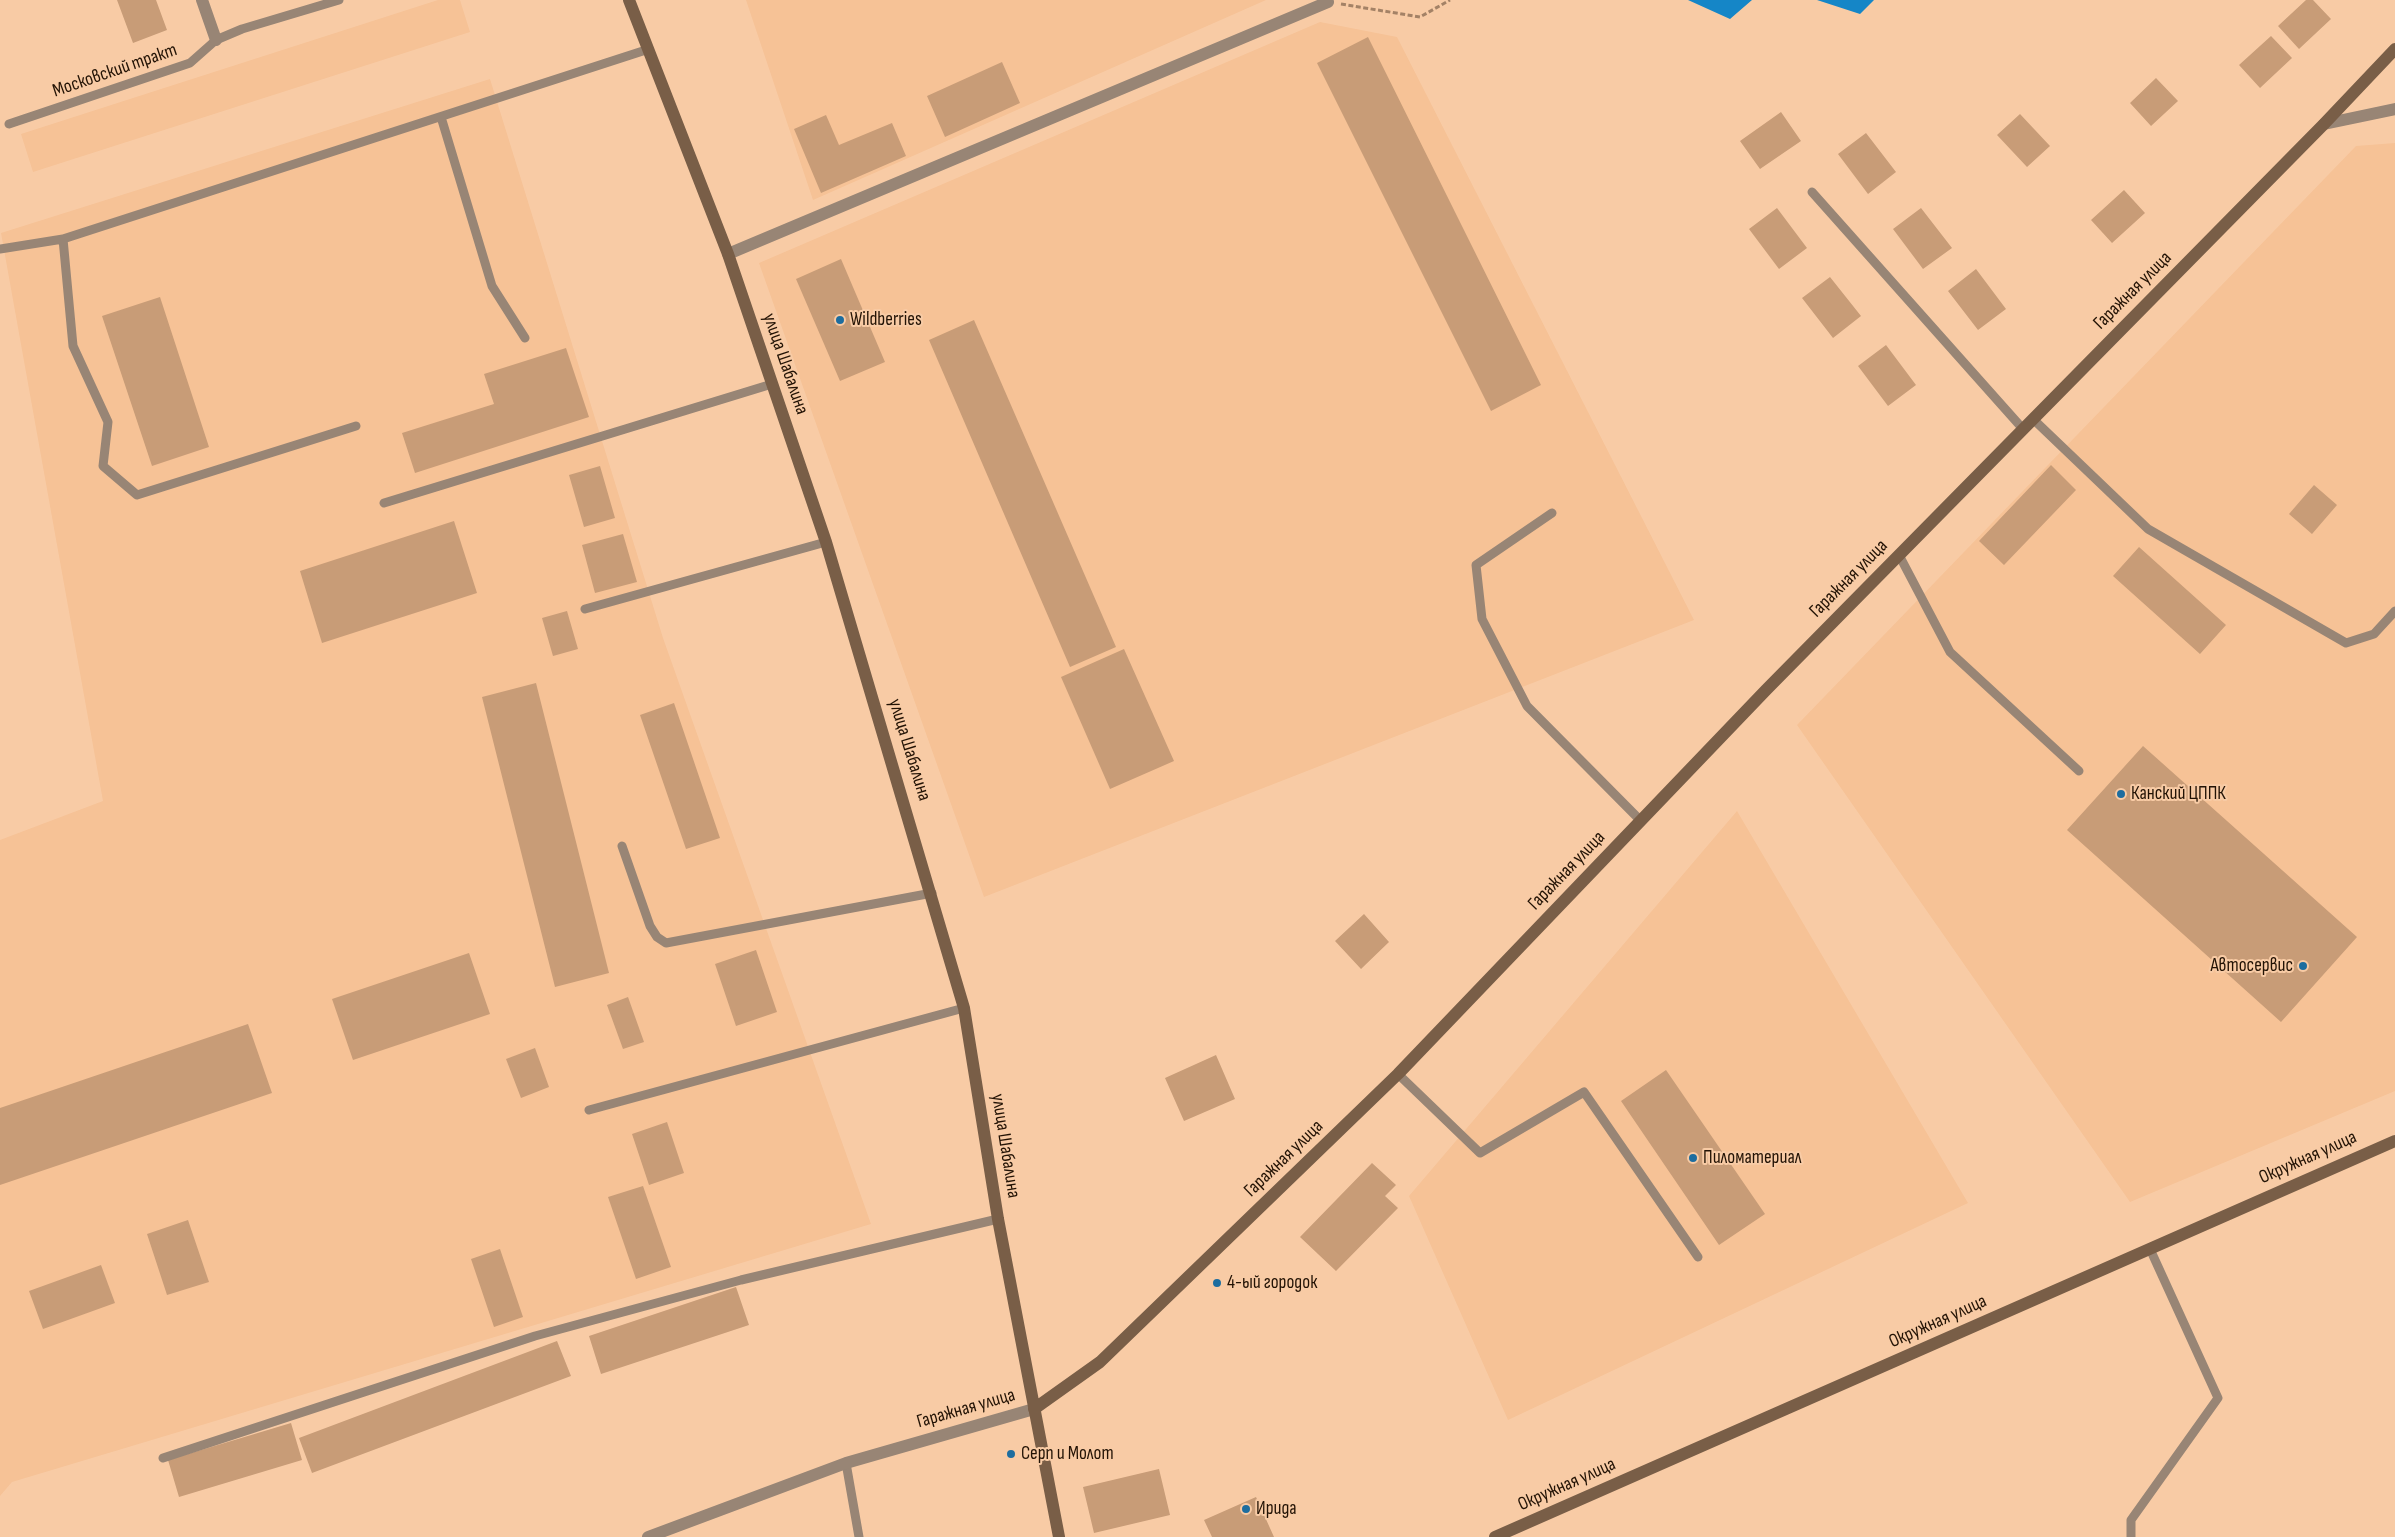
<!DOCTYPE html>
<meta charset="utf-8">
<style>
body{margin:0}
canvas{display:block;background:#f8cba5}
</style>
<canvas width="2395" height="1537"></canvas>
<script>
const g = document.querySelector('canvas').getContext('2d');
g.lineJoin = 'round';
function fill(path, color) { g.fillStyle = color; g.fill(path, 'evenodd'); }
const shape = rows => new Path2D(rows.map(r => 'M' + r).join(''));
function trace(path, color, width, dash) { g.strokeStyle = color; g.lineWidth = width; g.lineCap = dash ? 'butt' : 'round'; g.setLineDash(dash || []); g.stroke(path); }
function label(font, color, halo, rows, align = 'center') {
  g.font = font + ' "Sofia Sans Condensed",sans-serif'; g.lineWidth = 4; g.setLineDash([]); g.textBaseline = 'middle'; g.strokeStyle = halo; g.fillStyle = color; for (const [text, x, y, turn = 0] of rows) {
    g.save(); g.translate(x, y); g.rotate((+turn || 0) * Math.PI / 180); g.textAlign = isNaN(turn) ? turn : align; if (halo) g.strokeText(text, 0, 0); g.fillText(text, 0, 0); g.restore();
  }
}
const built = shape([
 [438,0,460,0,470,32,33,172,21,134],
 [746,0,1266,0,813,200],
 [1320,22,1397,37,1694,620,984,897,759,263],
 [490,79,663,638,871,1224,12,1482,0,1496,0,840,103,801,1,233],
 [2395,143,2395,1091,2130,1202,1797,725,2356,146],
 [1737,811,1968,1203,1508,1420,1409,1196]
]);
const water = shape([
 [1688,0,1752,0,1730,19],
 [1817,0,1874,0,1860,14]
]);
const building = shape([
 [117,0,156,0,167,30,133,43],
 [2306,0,2313,0,2331,19,2299,49,2278,26],
 [2271,36,2292,58,2260,88,2239,65],
 [1368,37,1541,385,1491,411,1317,63],
 [1002,62,1020,103,945,137,927,96],
 [2156,78,2178,101,2151,126,2130,103],
 [1781,112,1801,141,1760,169,1740,141],
 [2020,114,2050,146,2027,167,1997,135],
 [826,115,839,145,892,123,906,156,821,193,794,129],
 [1866,133,1896,172,1868,194,1838,154],
 [2124,190,2145,213,2112,243,2091,220],
 [1777,208,1807,248,1779,269,1749,229],
 [1921,208,1952,248,1923,269,1893,229],
 [841,259,885,362,840,381,796,279],
 [1976,269,2006,309,1978,330,1948,291],
 [1830,277,1861,316,1833,338,1802,298],
 [160,297,209,447,152,466,102,316],
 [974,320,1116,647,1070,667,929,340],
 [1886,345,1916,385,1888,406,1858,366],
 [566,348,589,417,415,473,402,433,494,404,484,374],
 [2051,465,2076,490,2004,565,1979,541],
 [600,466,615,518,584,527,569,475],
 [2314,485,2337,505,2312,534,2289,514],
 [454,521,477,593,322,643,300,571],
 [623,534,637,582,595,593,582,545],
 [2139,547,2226,625,2200,654,2113,576],
 [567,611,578,649,553,656,542,618],
 [1124,649,1174,761,1110,789,1061,677],
 [536,683,609,973,555,987,482,697],
 [674,703,720,838,686,849,640,715],
 [2143,746,2357,937,2281,1022,2067,830],
 [1364,914,1389,942,1361,969,1335,941],
 [756,950,777,1012,736,1026,715,964],
 [469,953,490,1014,353,1060,332,999],
 [628,997,644,1042,623,1049,607,1005],
 [248,1024,272,1093,0,1185,0,1108],
 [535,1048,549,1087,521,1098,506,1059],
 [1216,1055,1235,1099,1184,1121,1165,1078],
 [1666,1070,1765,1214,1719,1245,1621,1101],
 [667,1122,684,1173,649,1185,632,1134],
 [1372,1163,1396,1185,1385,1196,1398,1208,1336,1271,1300,1237],
 [643,1186,671,1267,636,1279,608,1197],
 [188,1220,209,1282,167,1295,147,1234],
 [500,1249,523,1317,494,1327,471,1259],
 [101,1265,115,1303,43,1329,29,1291],
 [736,1287,749,1325,601,1374,589,1336],
 [557,1341,571,1376,312,1473,299,1438],
 [291,1423,302,1460,179,1497,168,1460],
 [1159,1469,1170,1515,1094,1533,1083,1487],
 [1256,1497,1274,1537,1212,1537,1204,1520]
]);
const path = shape([
 [1341,4,1420,17,1450,0]
]);
const lane = shape([
 [441,117,492,286,525,338],
 [9,124,190,63,216,40,242,29,339,0],
 [1812,192,2023,429],
 [0,249,63,239],
 [2033,419,2148,529,2346,643,2374,634,2395,611],
 [356,426,137,495,103,466,108,422,73,346,63,239,649,49],
 [384,503,772,384],
 [1552,513,1476,565,1482,619,1527,706,1641,821],
 [1899,555,1950,652,2079,771],
 [585,609,826,542],
 [622,846,650,926,657,937,666,943,932,893],
 [1398,1074,1480,1153,1584,1092,1698,1257],
 [589,1110,964,1008],
 [163,1458,535,1336,741,1280,998,1219],
 [846,1463,859,1537],
 [2131,1537,2131,1520,2218,1398,2150,1249]
]);
const street = shape([
 [202,0,216,40],
 [2324,124,2395,109],
 [728,254,1328,2],
 [648,1537,846,1463,1034,1409]
]);
const secondary = shape([
 [629,0,728,254,826,542,964,1008,998,1219,1059,1537],
 [1034,1409,1100,1362,1398,1074,1766,690,2324,124,2395,49],
 [1495,1537,2395,1141]
]);
const markers = [
 [840,320,5,"#1d6d9f"],
 [2121,794,5,"#1d6d9f"],
 [2303,966,5,"#1d6d9f"],
 [1693,1158,5,"#1d6d9f"],
 [1217,1283,5,"#1d6d9f"],
 [1011,1454,5,"#1d6d9f"],
 [1246,1509,5,"#1d6d9f"]
];
const streetNames = [
 ["Московский тракт",115,71,-19],
 ["Гаражная улица",2133,291,-45],
 ["улица Шабалина",785,364,71],
 ["Гаражная улица",1849,579,-45],
 ["улица Шабалина",909,750,73],
 ["Гаражная улица",1567,871,-46],
 ["улица Шабалина",1005,1146,81],
 ["Окружная улица",2308,1158,-24],
 ["Гаражная улица",1284,1159,-44],
 ["Окружная улица",1938,1322,-24],
 ["Гаражная улица",966,1409,-16],
 ["Окружная улица",1567,1485,-24]
];
const poiNames = [
 ["Wildberries",850,320],
 ["Канский ЦППК",2131,794],
 ["Автосервис",2293,966,"right"],
 ["Пиломатериал",1703,1158],
 ["4-ый городок",1227,1283],
 ["Серп и Молот",1021,1454],
 ["Ирида",1256,1509]
];
fill(built, '#f6c296');
fill(water, '#1586c7');
fill(building, '#c89c77');
trace(path, '#a48266', 3, [5, 2.5]);
trace(lane, '#988575', 9);
trace(street, '#988575', 12);
trace(secondary, '#795e47', 12);
for (const [x, y, r, color] of markers) { const dot = new Path2D(); dot.arc(x, y, r, 0, 2 * Math.PI); g.fillStyle = color; g.fill(dot); trace(dot, '#f8cba5', 2); }
label('19px', '#231305', '#f8cba5', streetNames);
label('19px', '#231305', '#f8cba5', poiNames, 'left');
</script>
